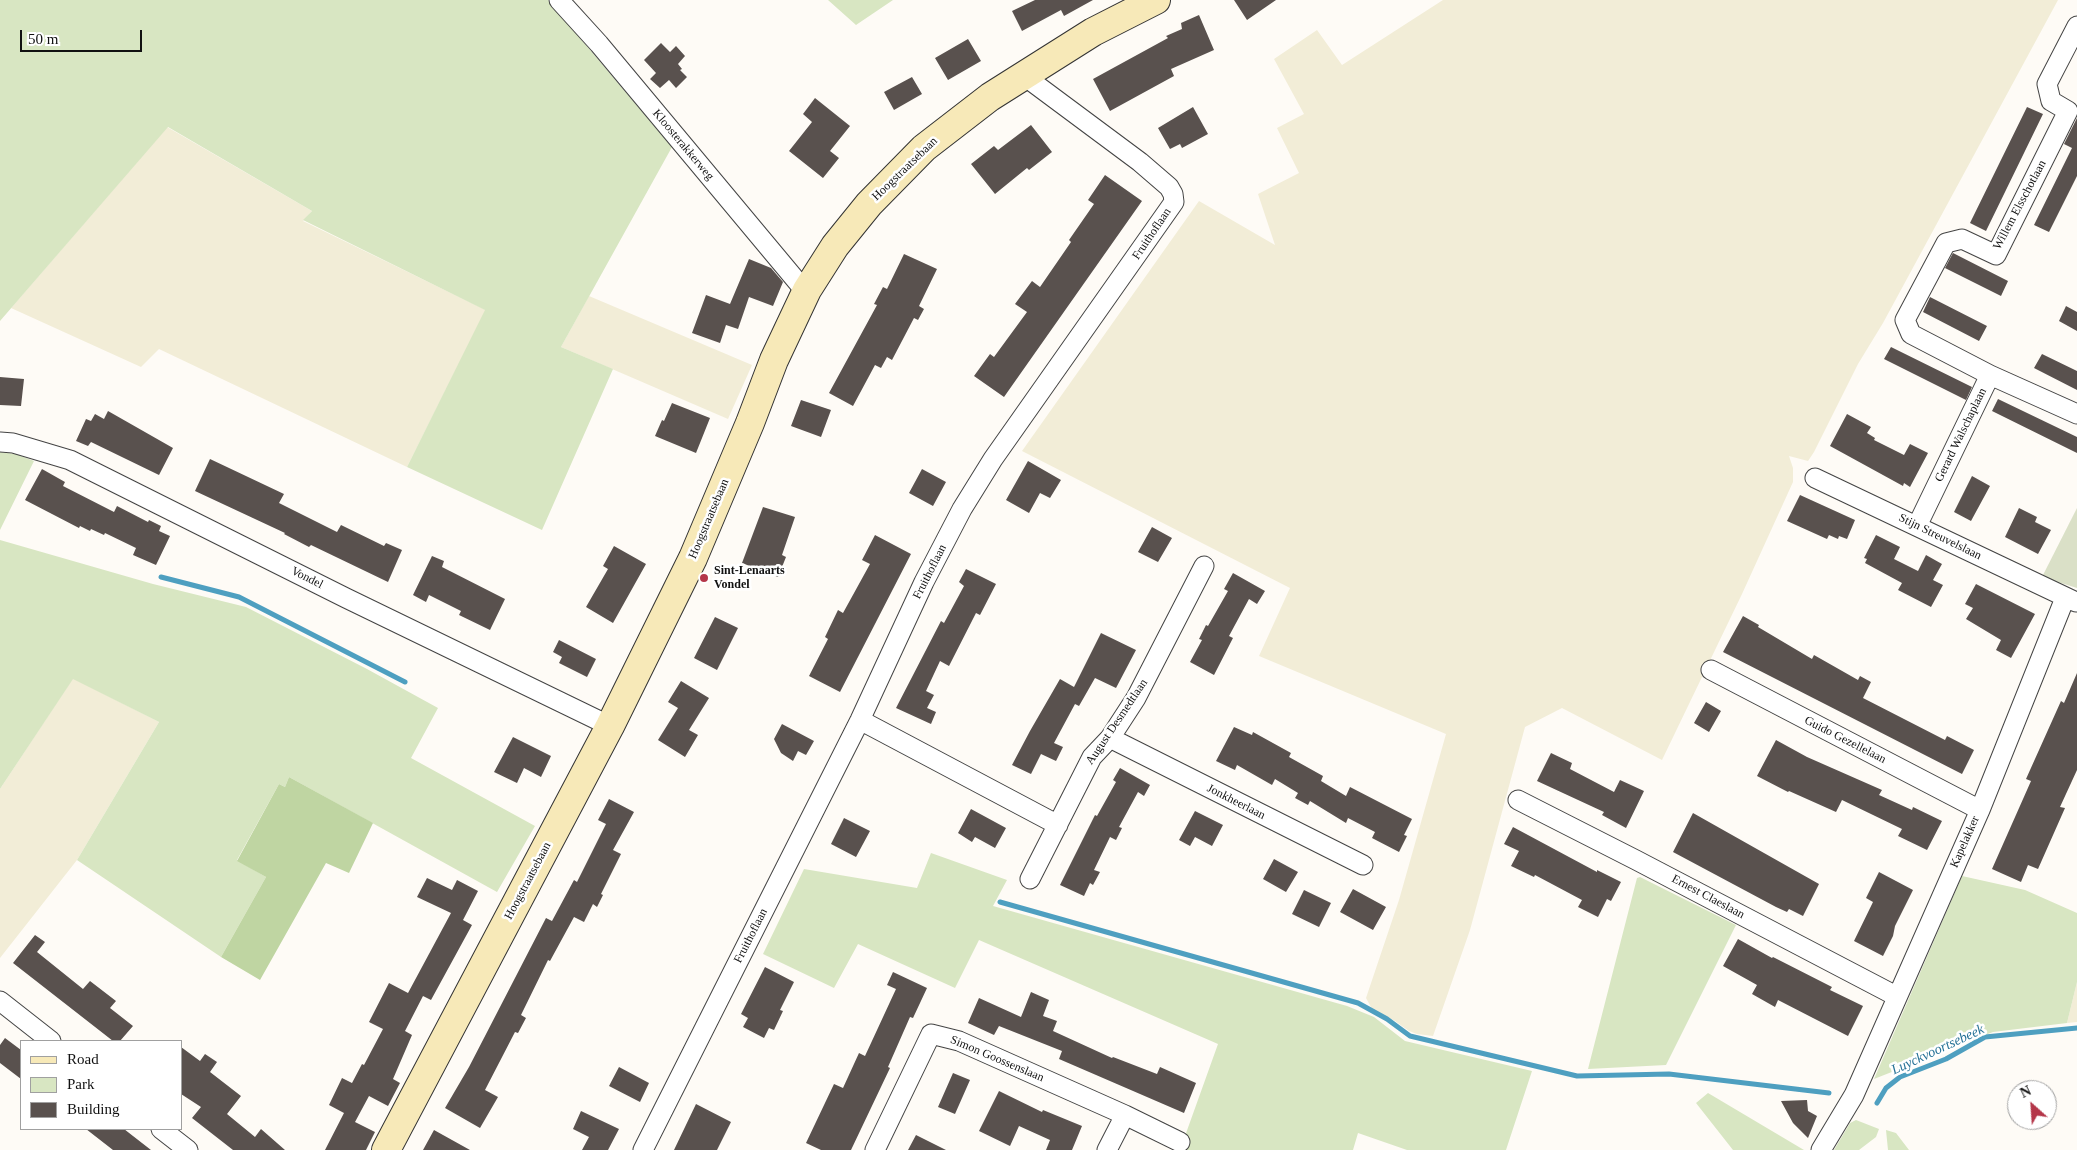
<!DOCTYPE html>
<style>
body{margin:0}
#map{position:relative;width:2077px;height:1150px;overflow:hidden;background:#fefbf6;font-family:Georgia,serif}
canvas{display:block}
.legend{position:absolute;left:20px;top:1040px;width:162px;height:90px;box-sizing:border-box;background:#fff;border:1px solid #a0a0a0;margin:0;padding:6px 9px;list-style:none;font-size:15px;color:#111}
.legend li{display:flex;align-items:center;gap:10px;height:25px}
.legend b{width:25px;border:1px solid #a0a0a0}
.north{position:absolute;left:2007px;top:1080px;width:50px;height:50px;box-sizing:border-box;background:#fff;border:1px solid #a0a0a0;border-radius:50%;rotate:334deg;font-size:14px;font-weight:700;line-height:20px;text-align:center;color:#111}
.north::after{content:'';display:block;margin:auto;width:18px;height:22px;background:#b43649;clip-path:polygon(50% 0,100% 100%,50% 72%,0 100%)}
.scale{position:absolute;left:20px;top:30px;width:122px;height:22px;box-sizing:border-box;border:2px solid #111;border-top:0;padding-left:6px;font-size:15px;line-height:18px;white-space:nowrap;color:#111;-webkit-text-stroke:4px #fff;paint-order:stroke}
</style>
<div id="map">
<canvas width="2077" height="1150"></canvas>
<ul class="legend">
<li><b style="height:6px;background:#f7e9b8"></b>Road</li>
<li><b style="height:14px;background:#d8e6c2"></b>Park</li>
<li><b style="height:14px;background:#59514e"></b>Building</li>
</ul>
<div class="north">N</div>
<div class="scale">50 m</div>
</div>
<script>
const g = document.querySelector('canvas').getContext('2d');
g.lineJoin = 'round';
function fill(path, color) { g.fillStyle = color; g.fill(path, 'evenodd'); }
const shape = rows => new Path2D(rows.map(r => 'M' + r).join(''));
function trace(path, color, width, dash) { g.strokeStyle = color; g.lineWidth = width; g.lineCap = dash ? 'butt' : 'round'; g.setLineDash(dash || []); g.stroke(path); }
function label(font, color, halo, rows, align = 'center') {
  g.font = font + ' Georgia,serif'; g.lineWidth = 5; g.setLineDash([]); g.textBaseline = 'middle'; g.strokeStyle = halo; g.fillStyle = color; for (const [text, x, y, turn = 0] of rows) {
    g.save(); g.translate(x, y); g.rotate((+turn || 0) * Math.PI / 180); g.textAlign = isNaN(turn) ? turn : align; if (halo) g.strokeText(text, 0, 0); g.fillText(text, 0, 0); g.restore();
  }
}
const farmland = shape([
 [1443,0,2058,0,1883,323,1858,364,1814,452,1808,461,1789,456,1793,468,1793,482,1742,594,1662,760,1562,708,1525,727,1470,930,1433,1036,1417,1034,1409,1031,1395,1021,1372,1009,1366,998,1399,900,1446,734,1259,656,1290,588,1022,451,1199,201,1275,245,1258,194,1299,173,1277,128,1304,114,1274,59,1317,30,1342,65],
 [167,127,312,211,303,221,486,310,407,467,159,349,141,367,11,308],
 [589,296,752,365,728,419,561,347],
 [73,678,159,722,77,860,0,958,0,789],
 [2077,982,2077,1022,2067,1023]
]);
const green = shape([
 [0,0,548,0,672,147,561,347,613,369,542,530,407,467,485,310,303,220,312,211,168,127,0,321],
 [828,0,893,0,856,25],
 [0,452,16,454,34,461,0,530],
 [0,540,153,584,246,607,367,669,438,708,411,758,535,826,497,892,289,777,285,787,279,784,237,860,266,877,221,957,77,860,159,722,73,679,0,789],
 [931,853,1007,880,993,906,1347,1006,1374,1017,1405,1041,1532,1071,1506,1150,1407,1150,1358,1133,1353,1150,1180,1150,1218,1044,979,940,955,988,858,944,834,988,763,954,804,869,917,888],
 [1962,876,2025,890,2077,913,2077,982,2067,1023,1993,1032,1874,1079],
 [1640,877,1736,925,1666,1065,1588,1069,1637,878],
 [1708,1093,1804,1150,1733,1150,1696,1103],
 [1856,1120,1879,1129,1876,1137,1859,1150,1834,1150,1850,1123],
 [1886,1130,1896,1133,1909,1150,1888,1150]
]);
const forest = shape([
 [289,777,373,823,349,873,326,863,260,980,221,957,266,877,237,861,279,784,285,787]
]);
const cemetery = shape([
 [2077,508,2077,588,2042,577]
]);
const stream = shape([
 [161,577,239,597,405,682],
 [1000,902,1358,1003,1387,1019,1410,1036,1577,1076,1669,1074,1829,1093],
 [1877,1103,1886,1088,1900,1077,1946,1059,1985,1037,2077,1028]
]);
const building = shape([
 [1035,0,1093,0,1064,16,1061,10,1022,31,1012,11],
 [1234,0,1276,0,1247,20],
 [1199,15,1214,50,1171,69,1174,76,1110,111,1093,79,1168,38,1166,36,1182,29,1181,23],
 [968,39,981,61,948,80,935,58],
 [661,43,670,52,676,46,685,56,678,64,682,69,680,70,687,77,676,88,669,80,660,88,650,79,656,73,644,60],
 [912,77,922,94,894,110,884,92],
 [815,98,850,126,830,151,839,158,823,178,789,151,812,122,803,114],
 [1193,107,1208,134,1182,148,1180,144,1170,149,1158,128],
 [2027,107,2043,114,1986,231,1970,223],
 [2077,118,2077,176,2049,232,2034,225,2072,148,2064,144],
 [1031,125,1052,152,1029,170,1027,168,995,194,971,164,994,146,998,150],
 [1105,175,1142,201,1004,397,974,376,990,354,994,357,1027,312,1015,304,1032,281,1040,287,1071,242,1069,240,1094,204,1088,200],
 [1953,253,2008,281,2001,296,1945,268],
 [904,254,937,269,919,306,924,309,918,320,914,318,892,360,887,357,881,368,875,365,853,406,829,393,877,305,874,304,883,287,887,289],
 [749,259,771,268,783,282,773,306,749,297,738,329,726,325,720,343,692,333,706,295,730,304],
 [1930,297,1987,326,1979,341,1923,312],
 [2066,306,2077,312,2077,331,2059,321],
 [1891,347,1972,387,1966,400,1884,359],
 [2042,354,2077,371,2077,390,2034,368],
 [0,377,24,379,21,406,0,405],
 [1998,399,2077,437,2077,453,1992,411],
 [801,400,831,410,821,437,791,426],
 [672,403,710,418,696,453,655,436,662,420,664,421],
 [108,411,173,448,159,475,91,442,88,446,76,441,86,419,91,421,95,414,104,419],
 [1847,414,1871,427,1867,433,1875,438,1874,440,1904,455,1910,444,1928,453,1910,487,1904,483,1903,486,1830,446],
 [210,459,284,494,279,503,337,532,341,525,384,546,386,543,402,550,388,582,311,545,309,547,284,534,285,533,195,491],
 [1028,461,1061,480,1050,498,1040,493,1029,513,1006,500],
 [42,469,65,482,63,486,114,512,117,506,148,522,149,520,161,526,159,531,170,536,156,565,133,555,136,548,105,533,104,535,91,529,90,531,80,526,79,528,25,500],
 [922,469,946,482,933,506,909,493],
 [1972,476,1990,486,1971,521,1954,512],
 [1800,495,1855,520,1847,539,1839,536,1838,539,1829,535,1827,539,1787,521],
 [763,507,795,517,782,555,786,557,778,577,742,563],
 [2019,508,2037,517,2035,522,2051,530,2038,554,2005,537],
 [1152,527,1172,538,1158,562,1138,552],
 [875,535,911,554,840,692,809,676,828,639,825,637,838,610,843,613,870,564,862,560],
 [1876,535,1900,547,1894,559,1918,571,1926,555,1942,564,1933,580,1943,585,1931,607,1898,590,1902,583,1865,563,1867,559,1864,558],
 [614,546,646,564,613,623,586,607,608,569,603,566],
 [432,556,444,561,442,567,505,599,490,630,459,615,461,611,429,595,426,602,413,595],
 [966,569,996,584,980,615,976,613,949,666,940,661,926,691,934,695,927,708,936,712,931,724,896,708,941,621,944,623,964,586,959,582],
 [1233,573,1265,591,1257,604,1249,599,1229,636,1233,638,1214,675,1190,662,1202,640,1199,639,1206,625,1208,626,1228,591,1224,589],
 [1976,584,2035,614,2011,658,1996,650,2001,640,1966,619,1973,608,1965,604],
 [1743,616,1759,625,1758,627,1812,659,1814,655,1858,680,1860,676,1871,682,1863,698,1945,740,1947,736,1974,750,1962,774,1723,652],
 [715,617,738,628,717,670,694,658],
 [1101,633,1136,650,1116,688,1095,678,1079,706,1075,704,1054,743,1063,747,1056,761,1041,754,1031,774,1012,765,1030,731,1060,679,1074,687],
 [559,640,596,659,587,677,559,663,562,657,553,652],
 [2077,673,2077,770,2060,807,2065,808,2038,869,2028,865,2021,882,1992,869,2031,781,2026,779,2061,701,2064,703],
 [681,681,709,698,689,730,698,735,685,757,658,740,678,708,668,702],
 [1706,702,1721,711,1709,732,1694,723],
 [782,724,814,741,806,755,798,751,793,761,781,753,774,739],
 [1234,727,1252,735,1253,732,1291,753,1289,757,1323,776,1321,781,1346,796,1350,787,1412,819,1404,835,1407,836,1399,852,1372,838,1375,832,1348,818,1346,823,1310,801,1308,805,1295,798,1298,793,1275,779,1272,785,1237,765,1235,770,1216,761],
 [513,737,551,756,541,777,524,768,517,783,494,772],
 [1776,740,1807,757,1882,790,1879,795,1912,810,1913,807,1942,821,1927,850,1898,836,1902,829,1842,800,1836,812,1789,791,1788,792,1757,776],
 [1551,753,1572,763,1570,769,1614,792,1620,780,1644,791,1626,828,1602,815,1604,812,1537,781],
 [1120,768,1150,785,1144,796,1138,792,1119,827,1122,828,1116,840,1110,837,1094,870,1100,872,1093,885,1090,883,1084,896,1060,885,1095,815,1097,816,1116,782,1113,780],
 [609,799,634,812,613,850,621,854,601,894,603,895,597,907,593,904,584,922,574,917,550,961,548,960,521,1015,526,1018,518,1033,515,1032,485,1090,498,1097,480,1128,445,1108,469,1067,546,918,552,921,574,880,577,882,606,824,598,820],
 [971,809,1006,828,995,848,975,837,972,842,958,833],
 [1195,811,1223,825,1212,846,1195,837,1190,846,1179,840],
 [1693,813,1819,884,1803,916,1789,909,1787,912,1776,907,1673,852],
 [844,818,870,831,856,857,831,844],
 [1513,827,1597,872,1597,870,1621,882,1611,901,1607,899,1598,917,1578,907,1582,900,1535,875,1534,877,1511,866,1519,851,1504,844],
 [1274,859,1298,872,1286,892,1263,879],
 [1879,872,1913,890,1895,926,1893,936,1883,956,1854,941,1873,902,1866,898],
 [427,878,452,890,457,880,478,891,463,920,472,925,431,1000,423,996,405,1031,412,1035,393,1079,400,1083,388,1106,369,1096,355,1122,375,1132,366,1150,325,1150,344,1113,329,1105,342,1078,352,1083,362,1064,364,1065,383,1029,369,1022,389,983,408,993,451,913,417,897],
 [1353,889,1386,907,1373,930,1340,912],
 [1304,890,1331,903,1319,927,1292,914],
 [35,935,45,942,37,952,83,989,90,981,116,1001,110,1008,133,1026,120,1041,113,1041,13,963],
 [1738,939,1772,958,1773,957,1832,987,1830,990,1863,1006,1848,1036,1778,1000,1775,1007,1752,994,1757,985,1723,966],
 [765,967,794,982,780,1010,783,1011,774,1030,769,1028,764,1038,743,1027,748,1018,741,1014],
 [893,972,927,988,913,1018,910,1017,888,1067,890,1068,851,1150,821,1150,806,1143,834,1084,843,1088,859,1053,865,1056,896,989,887,985],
 [1031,992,1049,1000,1043,1016,1057,1021,1053,1031,1112,1058,1113,1057,1157,1074,1160,1067,1196,1083,1184,1113,1059,1059,1062,1051,999,1026,994,1035,968,1023,979,998,1021,1017],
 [5,1038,21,1050,21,1079,0,1063,0,1045],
 [181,1047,200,1061,205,1054,217,1062,210,1072,241,1096,227,1114,255,1137,261,1129,285,1150,233,1150,192,1118,201,1107,181,1094],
 [619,1067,649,1083,640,1102,609,1086],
 [953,1073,970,1080,955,1114,938,1107],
 [999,1091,1042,1112,1043,1110,1082,1126,1072,1150,1046,1150,1050,1140,1019,1126,1010,1146,979,1131],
 [1807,1100,1808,1111,1817,1116,1808,1138,1793,1123,1781,1101],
 [696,1104,731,1122,717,1150,674,1150],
 [581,1111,619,1129,608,1150,582,1150,589,1137,573,1129],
 [86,1129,124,1129,151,1150,113,1150],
 [434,1130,470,1150,423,1150],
 [916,1135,946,1150,908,1150]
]);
const minor = shape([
 [559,0,599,44,800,285,807,290],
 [1990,375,1911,334,1905,320,1946,243,1962,239,1996,255,2068,111,2051,101,2047,84,2077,26],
 [0,442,13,443,70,460,346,598,610,726],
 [1815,478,2076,602],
 [1917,526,1990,375,2077,414],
 [1711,670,1980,810],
 [860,720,1058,825],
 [1110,738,1363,865],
 [1518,800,1636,860,1896,996],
 [1030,879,1092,757,1110,738,1136,698,1204,566],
 [0,1001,51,1041],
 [161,1129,188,1150],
 [643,1150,860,720,924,582,962,509,993,459,1174,202,1173,194,1169,187,1140,162,1023,75],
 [875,1150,931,1034,959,1041,1125,1115,1180,1142],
 [1107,1150,1125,1115],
 [1821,1150,1854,1095,1980,810,2065,598]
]);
const secondary = shape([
 [386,1150,610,726,693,558,750,423,774,360,807,290,835,246,869,204,924,148,990,97,1093,32,1156,0]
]);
const markers = [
 [704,578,5,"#b43649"]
];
const streetNames = [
 ["Kloosterakkerweg",683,145,50],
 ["Hoogstraatsebaan",905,169,-44],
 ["Willem Elsschotlaan",2020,205,-62],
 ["Fruithoflaan",1152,234,-56],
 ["Gerard Walschaplaan",1961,435,-64],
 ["Hoogstraatsebaan",709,519,-67],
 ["Stijn Streuvelslaan",1940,537,26],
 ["Fruithoflaan",930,572,-63],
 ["Vondel",307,578,27],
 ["August Desmedtlaan",1117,722,-56],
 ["Guido Gezellelaan",1845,740,27],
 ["Jonkheerlaan",1236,802,27],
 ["Kapelakker",1965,842,-66],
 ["Hoogstraatsebaan",528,881,-62],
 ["Ernest Claeslaan",1708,897,28],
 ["Fruithoflaan",751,936,-63],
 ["Simon Goossenslaan",997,1059,23]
];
const poiNames = [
 ["Sint-Lenaarts",714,571],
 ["Vondel",714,585]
];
const waterNames = [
 ["Luyckvoortsebeek",1938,1050,-25]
];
fill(farmland, '#f2edd7');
fill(green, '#d8e6c2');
fill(forest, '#bfd5a2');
fill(cemetery, '#dae0c7');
trace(stream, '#4e9fc0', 5);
fill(building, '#59514e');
trace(minor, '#444', 21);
trace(secondary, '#333', 30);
trace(minor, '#fff', 19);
trace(secondary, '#f7e9b8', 28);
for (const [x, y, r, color] of markers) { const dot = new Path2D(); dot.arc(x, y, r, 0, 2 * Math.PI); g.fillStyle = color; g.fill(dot); trace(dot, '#fff', 2); }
label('12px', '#111', '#fff', streetNames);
label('bold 12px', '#111', '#fff', poiNames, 'left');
label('italic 14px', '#267297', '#fff', waterNames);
</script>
